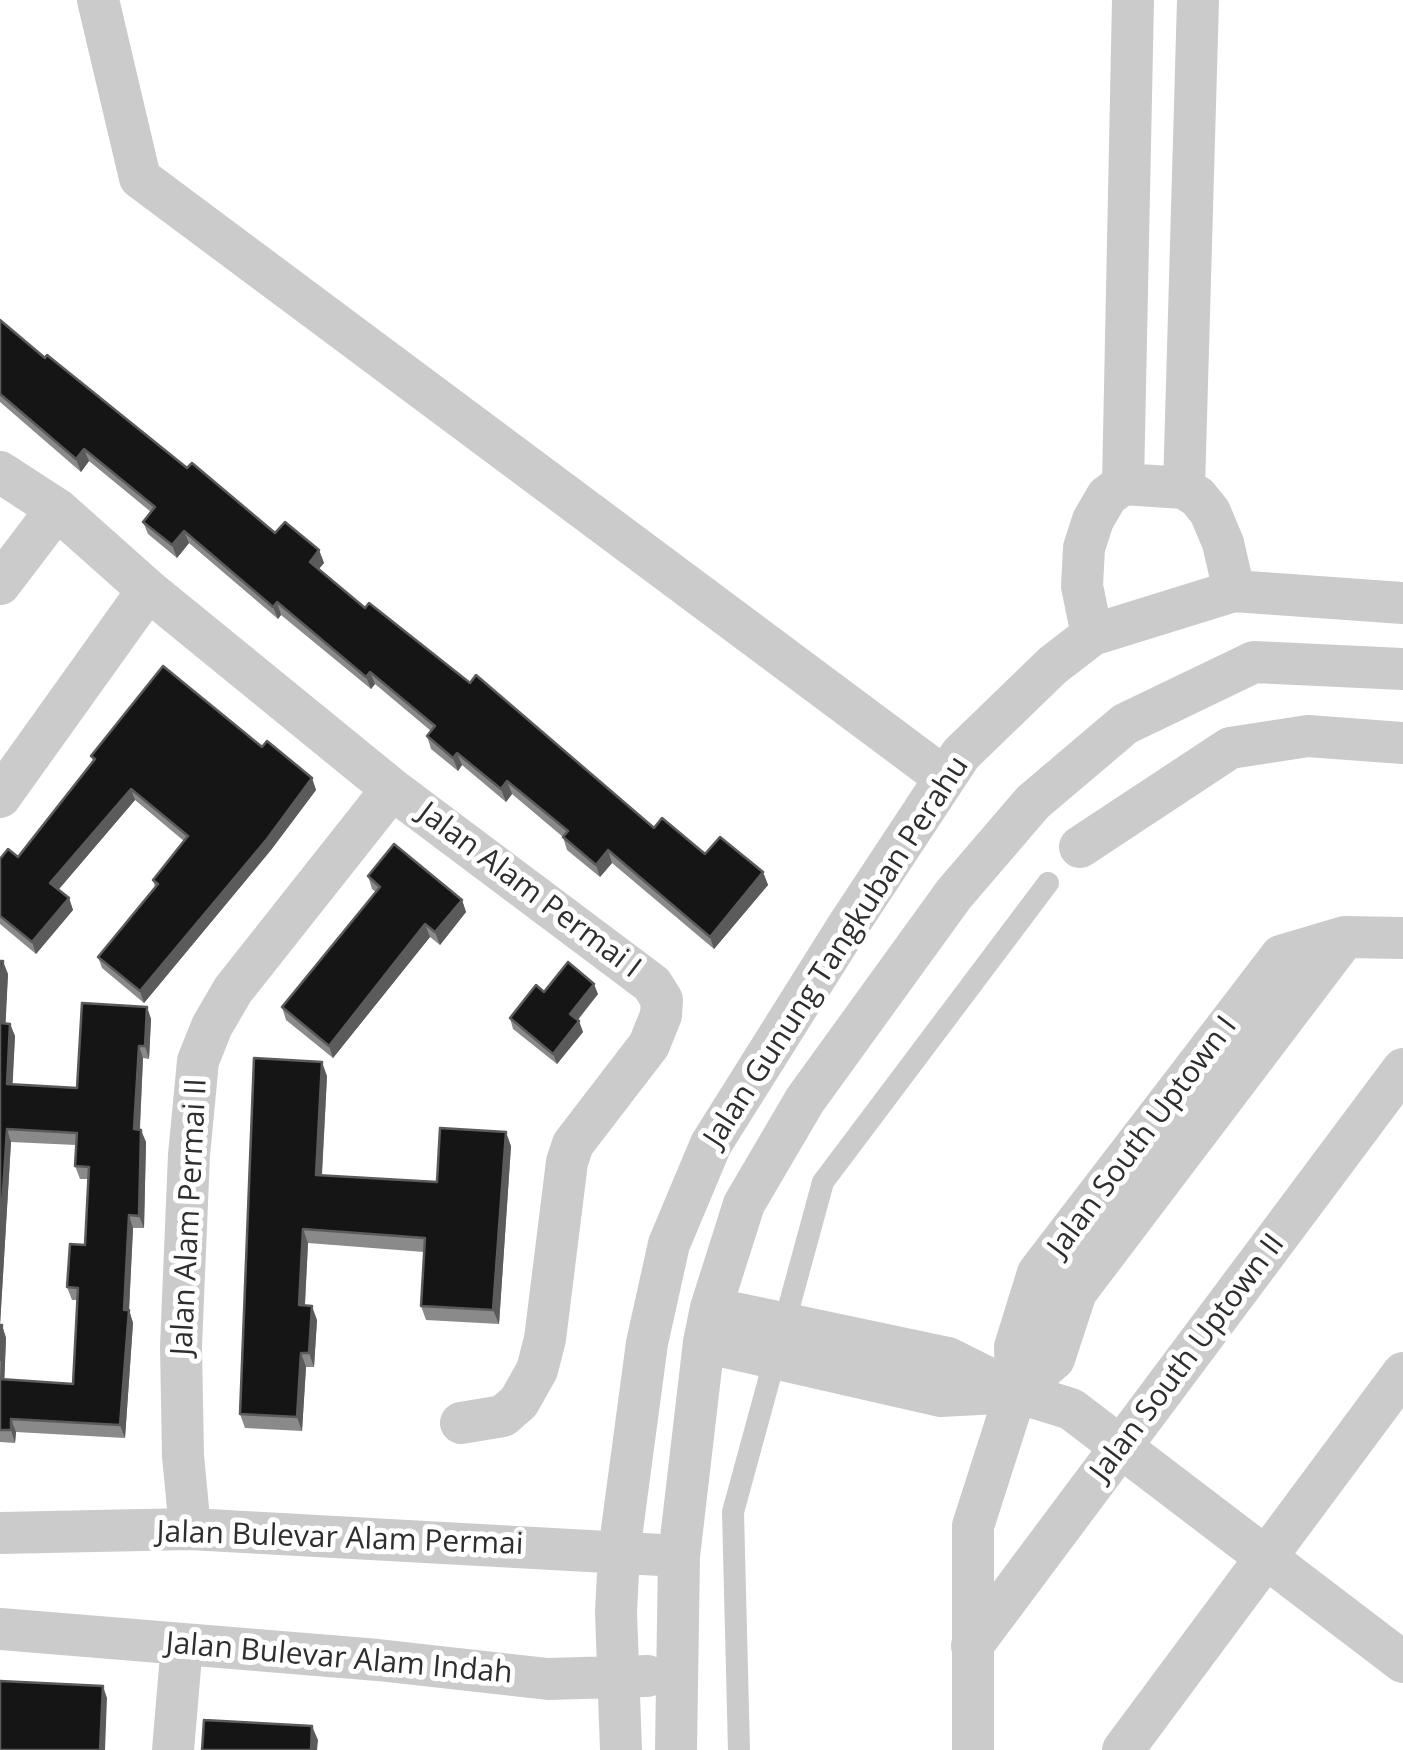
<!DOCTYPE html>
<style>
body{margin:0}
canvas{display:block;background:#fff}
</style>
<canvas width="1403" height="1750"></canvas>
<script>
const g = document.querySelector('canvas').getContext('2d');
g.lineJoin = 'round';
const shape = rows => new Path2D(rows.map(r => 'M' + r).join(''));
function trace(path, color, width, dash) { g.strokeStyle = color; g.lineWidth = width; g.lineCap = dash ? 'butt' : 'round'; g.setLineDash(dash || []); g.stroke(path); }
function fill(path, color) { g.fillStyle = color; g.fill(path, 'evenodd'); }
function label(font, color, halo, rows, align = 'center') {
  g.font = font + ' "Open Sans",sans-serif'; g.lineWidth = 10; g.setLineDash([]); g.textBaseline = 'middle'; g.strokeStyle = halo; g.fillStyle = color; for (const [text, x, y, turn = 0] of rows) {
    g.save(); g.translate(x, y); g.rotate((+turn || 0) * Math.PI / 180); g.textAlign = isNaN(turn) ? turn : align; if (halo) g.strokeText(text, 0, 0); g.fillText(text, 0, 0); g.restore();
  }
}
const service = shape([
 [739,1750,733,1512,823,1182,1048,883]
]);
const minor = shape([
 [98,0,140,178,945,778],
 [0,472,57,509,148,590,392,789,652,984,662,1000,661,1015,649,1045,573,1144,567,1162,545,1339,537,1370,519,1402,503,1416,461,1423],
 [1123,484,1133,0],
 [1184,488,1198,0],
 [0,584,57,509],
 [1092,635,1082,586,1084,548,1093,520,1107,496,1123,484,1184,488,1198,497,1210,512,1223,543,1234,591],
 [0,797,148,590],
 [1080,847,1230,748,1308,736,1403,743],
 [711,1308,948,1358,1016,1392,1071,1409,1403,1662],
 [704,1342,941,1396,1015,1392],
 [1016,1392,1054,1359,1076,1292,1345,937],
 [190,1529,183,1456,181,1346,189,1155,198,1061,212,1026,233,990,392,789],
 [0,1533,190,1529,679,1556],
 [0,1629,378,1660,548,1679,647,1676],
 [972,1646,1403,1069],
 [173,1750,182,1644],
 [621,1750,616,1612,619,1552,647,1343,669,1244,711,1144,849,924,961,754,1053,665,1092,635,1234,591,1403,603],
 [676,1750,679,1556,704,1342,711,1308,744,1204,805,1100,954,894,1033,802,1125,724,1254,662,1403,669],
 [973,1750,973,1526,1016,1392,1015,1347,1038,1273,1281,956,1345,937,1403,938],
 [1123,1750,1403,1373]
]);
const wall = shape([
 [0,320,45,358,187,468,275,533,319,550,324,563,318,569,365,608,470,683,654,828,705,854,763,872,768,885,714,949,612,863,600,877,567,850,563,837,512,794,506,802,462,765,458,771,431,749,427,736,431,731,375,684,371,689,281,615,278,619,189,543,177,558,148,534,143,522,151,512,89,461,81,472,0,402],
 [262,747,312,778,316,790,271,850,144,1003,102,968,98,957,155,887,153,880,184,841,135,800,58,890,69,898,73,910,36,954,0,924,0,859,18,857,93,761,91,756],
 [368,876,462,900,466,912,440,945,430,937,333,1058,286,1020,282,1007,376,892,372,889],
 [0,961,8,974,5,1024,10,1024,15,1036,12,1084,77,1088,147,1007,151,1019,149,1059,143,1058,140,1130,146,1142,144,1228,133,1228,129,1310,133,1323,125,1438,16,1432,15,1443,0,1442],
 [11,1142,76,1145,75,1166,80,1179,89,1179,85,1245,67,1287,72,1300,77,1300,73,1384,4,1379,6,1338,2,1325,0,1325],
 [544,992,598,994,578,1020,583,1032,557,1064,513,1029,510,1018],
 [327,1076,322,1176,437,1182,511,1146,499,1324,426,1320,421,1306,424,1252,308,1243,305,1306,317,1320,314,1367,306,1367,302,1431,245,1428,240,1414]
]);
const shadedWall = shape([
 [84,449,89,461,81,472,76,459],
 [184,531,189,543,177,558,172,545],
 [319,550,324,563,314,575,310,562],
 [277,602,281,615,278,619,273,607],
 [370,672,375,684,371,689,366,677],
 [457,753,462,765,458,771,453,758],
 [312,778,316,790,271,850,144,1003,140,991],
 [507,781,512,794,506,802,501,789],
 [131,789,135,800,54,895,50,883],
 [608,850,612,863,600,877,596,865],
 [763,872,768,885,714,949,710,937],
 [69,898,73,910,36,954,32,942],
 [462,900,466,912,440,945,435,932],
 [425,924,430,937,333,1058,329,1046],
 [3,961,8,974,5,1036,0,1023],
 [594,984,598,994,574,1024,570,1014],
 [147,1007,151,1019,149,1059,145,1046],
 [579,1021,583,1032,557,1064,553,1054],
 [10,1024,15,1036,12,1097,7,1084],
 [139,1046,143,1058,139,1142,134,1129],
 [322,1062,327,1076,321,1189,316,1175],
 [7,1129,11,1142,0,1325,0,1239],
 [141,1130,146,1142,144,1228,139,1216],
 [506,1132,511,1146,499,1324,493,1310],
 [129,1215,133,1228,129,1310,133,1323,125,1438,120,1425],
 [303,1229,308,1243,304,1319,299,1305],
 [312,1306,317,1320,314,1367,309,1353],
 [2,1325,6,1338,4,1391,0,1382],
 [301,1353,306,1367,302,1431,297,1417],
 [11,1419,16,1432,15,1443,11,1430],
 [103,1686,107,1698,105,1750,100,1750],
 [312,1726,318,1740,317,1750,311,1750]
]);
const building = shape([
 [0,320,45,358,47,355,187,468,192,463,275,533,285,522,319,550,310,562,365,608,369,603,470,683,476,675,654,828,662,818,705,854,720,837,763,872,710,937,608,850,596,865,563,837,568,831,507,781,501,789,457,753,453,758,427,736,435,726,370,672,366,677,277,602,273,607,184,531,172,545,143,522,155,507,84,449,76,459,0,394,0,320],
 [163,666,262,747,267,741,312,778,267,839,140,991,98,957,158,884,153,880,188,836,131,789,50,883,69,898,32,942,0,916,0,859,8,849,18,857,95,759,91,756,163,666],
 [394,844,462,900,435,932,425,924,329,1046,282,1007,380,887,368,876,394,844],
 [0,961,3,961,0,1023,0,961],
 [568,962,594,984,570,1014,579,1021,553,1054,510,1018,536,985,544,992,568,962],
 [82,1003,147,1007,145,1046,139,1046,134,1129,141,1130,139,1216,129,1215,124,1310,129,1310,120,1425,11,1419,11,1430,0,1430,0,1379,73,1384,78,1288,67,1287,70,1244,85,1245,89,1167,75,1166,77,1133,7,1129,0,1239,0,1023,10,1024,7,1084,77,1088,82,1003],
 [254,1058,322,1062,316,1175,437,1182,440,1128,506,1132,493,1310,421,1306,425,1238,303,1229,299,1305,312,1306,309,1353,301,1353,297,1417,240,1414,254,1058],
 [0,1325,2,1325,0,1360,0,1325],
 [0,1681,103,1686,100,1750,0,1750,0,1681],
 [204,1720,312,1726,311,1750,202,1750,204,1720]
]);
const streetNames = [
 ["Jalan Alam Permai I",529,891,37],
 ["Jalan Gunung Tangkuban Perahu",837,952,-57],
 ["Jalan South Uptown I",1143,1137,-53],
 ["Jalan Alam Permai II",190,1217,-87],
 ["Jalan South Uptown II",1188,1358,-53],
 ["Jalan Bulevar Alam Permai",340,1539,2],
 ["Jalan Bulevar Alam Indah",339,1659,5]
];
trace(service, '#cbcbcb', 22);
trace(minor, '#cbcbcb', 42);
fill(wall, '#8a8a8a');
fill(shadedWall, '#5b5b5b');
fill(building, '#151515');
trace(building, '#5b5b5b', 2.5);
label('30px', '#2e2e2e', '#fff', streetNames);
</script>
